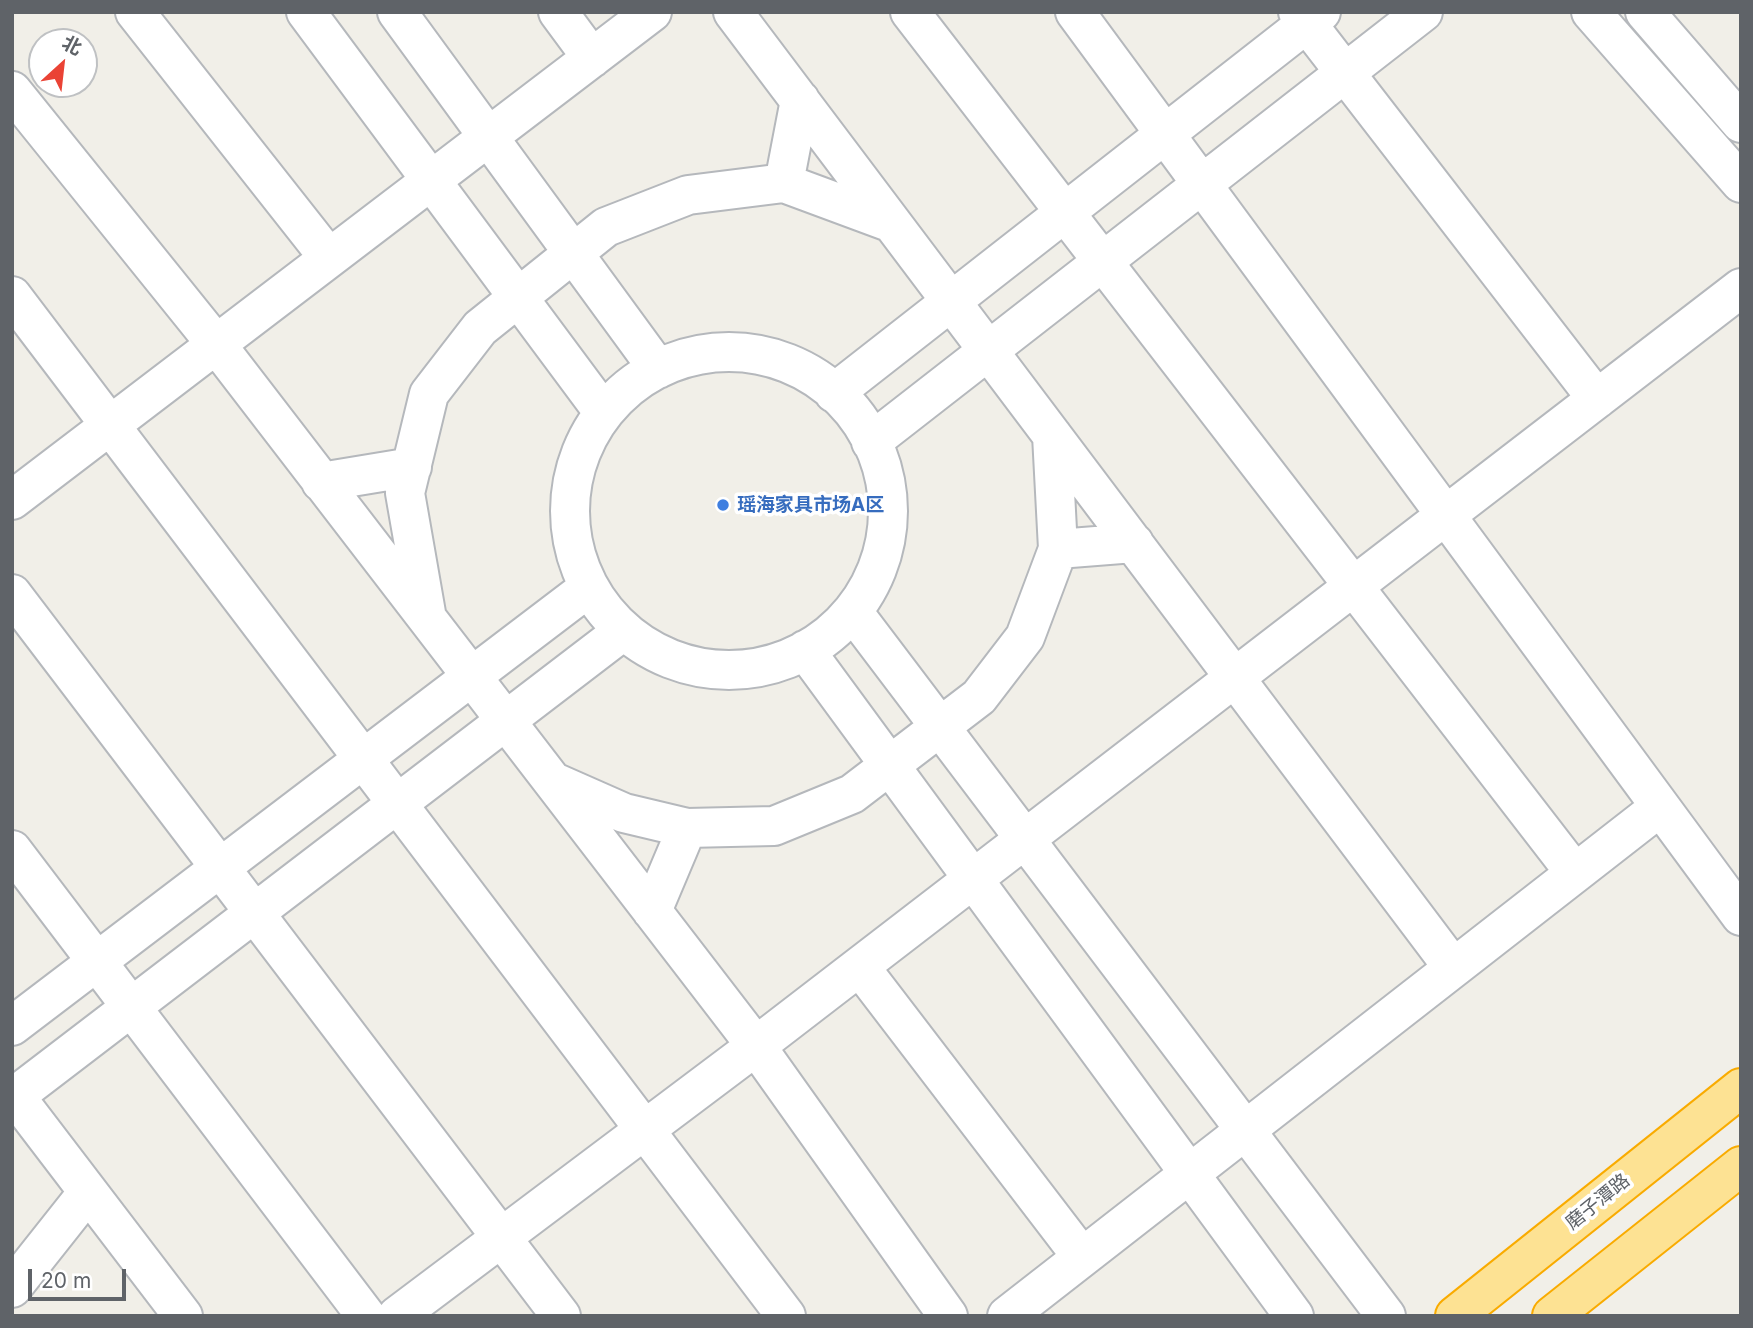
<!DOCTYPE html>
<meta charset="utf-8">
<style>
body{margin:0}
#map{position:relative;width:1753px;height:1328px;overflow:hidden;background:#f1efe8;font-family:Inter,"Noto Sans SC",sans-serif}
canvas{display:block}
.frame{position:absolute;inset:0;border:14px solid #5f6368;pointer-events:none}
.north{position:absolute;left:28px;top:28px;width:70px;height:70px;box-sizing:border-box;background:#fff;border:2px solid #bfc1c3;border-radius:50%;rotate:27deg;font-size:19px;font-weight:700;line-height:28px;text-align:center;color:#5f6368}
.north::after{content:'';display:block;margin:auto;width:24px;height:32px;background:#ea4335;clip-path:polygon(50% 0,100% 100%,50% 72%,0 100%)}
.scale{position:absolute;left:28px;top:1269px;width:98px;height:32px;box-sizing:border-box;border:4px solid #5f6368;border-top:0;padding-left:9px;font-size:21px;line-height:24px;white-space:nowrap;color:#5f6368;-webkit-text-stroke:5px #fff;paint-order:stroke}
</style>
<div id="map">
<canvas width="1753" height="1328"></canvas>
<div class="frame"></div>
<div class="north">北</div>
<div class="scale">20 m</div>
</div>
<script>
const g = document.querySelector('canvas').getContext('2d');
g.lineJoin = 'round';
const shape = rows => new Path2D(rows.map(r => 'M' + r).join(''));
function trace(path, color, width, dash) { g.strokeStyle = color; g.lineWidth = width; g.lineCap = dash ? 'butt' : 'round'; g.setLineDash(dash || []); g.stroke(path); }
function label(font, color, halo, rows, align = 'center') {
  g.font = font + ' Inter,"Noto Sans SC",sans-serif'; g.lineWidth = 7; g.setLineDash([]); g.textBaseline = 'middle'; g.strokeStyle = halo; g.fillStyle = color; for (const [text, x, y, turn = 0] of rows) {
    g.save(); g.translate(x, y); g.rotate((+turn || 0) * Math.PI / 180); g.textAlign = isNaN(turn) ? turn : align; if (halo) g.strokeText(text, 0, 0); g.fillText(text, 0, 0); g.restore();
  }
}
const minor = shape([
 [135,12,329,258],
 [306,12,604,413],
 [397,12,658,369],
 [558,12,592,58],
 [733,12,1452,966],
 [910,12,1575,873],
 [1075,12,1741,916],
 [1298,12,1597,399],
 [1591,12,1741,183],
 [1645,12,1741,123],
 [12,91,216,344,756,1046,948,1316],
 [784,183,800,100],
 [12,296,786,1316],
 '570 511a159 159 0 1 1 318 0a159 159 0 1 1-318 0Z',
 [834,393,1321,12],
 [871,442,1423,12],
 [321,482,412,467],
 [12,500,652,12],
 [1058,549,1134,543],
 [12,594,561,1316],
 [853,612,1386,1316],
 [426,613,405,493,429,394,480,328,606,227,688,195,784,183,892,223],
 [805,650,1294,1316],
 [556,783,624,813,687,828,774,826,852,794,979,697,1025,637,1058,549,1052,435],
 [12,850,366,1316],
 [652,911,687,828],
 [860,967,1082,1257],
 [12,1026,588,588],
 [12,1092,183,1316],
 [15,1096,623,631],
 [12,1288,88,1192],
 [397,1316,756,1046,1741,288],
 [1007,1316,1660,807]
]);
const highway = shape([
 [1455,1316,1741,1088],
 [1552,1316,1741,1166]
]);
const markers = [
 [723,505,7,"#3f7fe0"]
];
const shopNames = [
 ["瑶海家具市场A区",737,505]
];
const streetNames = [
 ["磨子潭路",1598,1202,-39]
];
trace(minor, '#b5b8bc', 42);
trace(highway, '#f9ab00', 42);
trace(minor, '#fff', 38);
trace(highway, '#fde293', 38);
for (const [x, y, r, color] of markers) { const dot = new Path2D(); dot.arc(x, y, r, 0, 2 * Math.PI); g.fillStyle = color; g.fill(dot); trace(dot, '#fff', 2.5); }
label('bold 19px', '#366cbe', '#fff', shopNames, 'left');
label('19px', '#5f6368', '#fff', streetNames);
</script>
